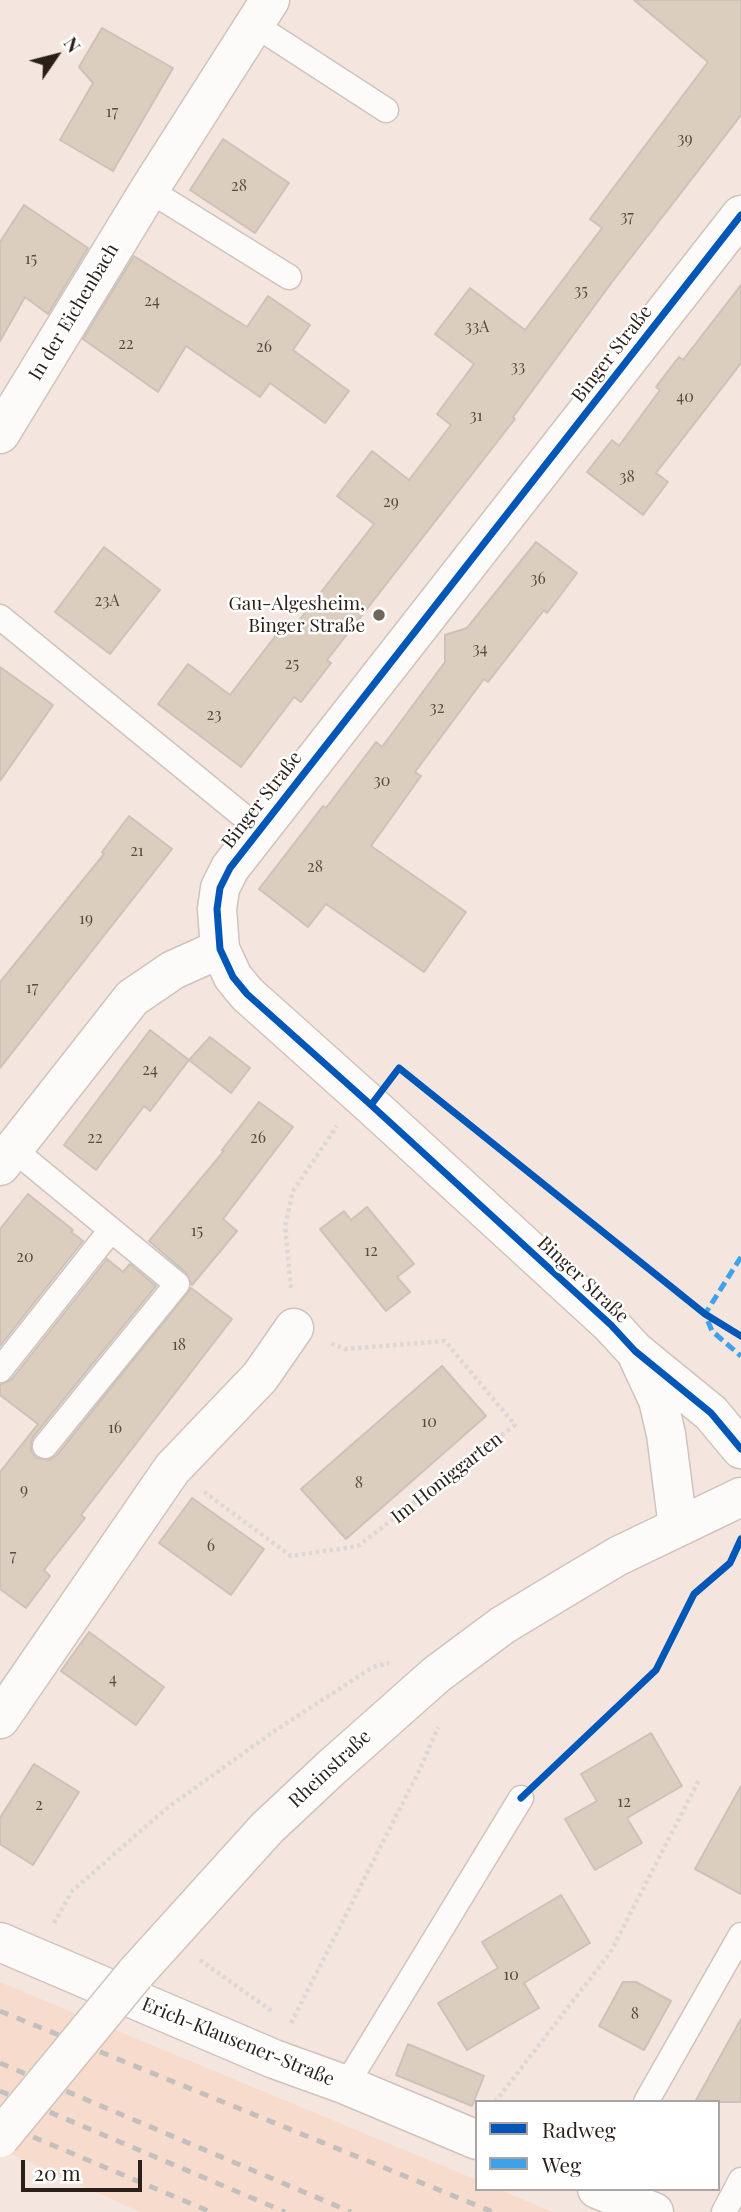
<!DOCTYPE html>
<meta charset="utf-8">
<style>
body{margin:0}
#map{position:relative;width:741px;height:2212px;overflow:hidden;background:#f4e6de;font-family:"Playfair Display",serif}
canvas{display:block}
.legend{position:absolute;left:475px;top:2100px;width:245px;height:91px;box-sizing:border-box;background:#fff;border:2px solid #aaa5a3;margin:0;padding:9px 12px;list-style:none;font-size:21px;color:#2a1f19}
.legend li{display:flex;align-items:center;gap:14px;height:35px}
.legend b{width:35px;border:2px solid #aaa5a3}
.north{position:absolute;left:21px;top:21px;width:70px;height:70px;-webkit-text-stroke:5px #fff;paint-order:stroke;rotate:55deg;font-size:19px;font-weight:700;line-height:28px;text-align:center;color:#2a1f19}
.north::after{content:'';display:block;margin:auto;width:24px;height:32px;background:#2a1f19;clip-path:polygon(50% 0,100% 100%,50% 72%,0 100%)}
.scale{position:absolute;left:21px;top:2160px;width:121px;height:32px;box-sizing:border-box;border:4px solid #2a1f19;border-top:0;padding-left:9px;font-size:21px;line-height:24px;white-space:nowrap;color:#2a1f19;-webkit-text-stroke:5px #fff;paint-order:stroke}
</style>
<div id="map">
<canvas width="741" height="2212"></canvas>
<ul class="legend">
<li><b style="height:9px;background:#0057b8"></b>Radweg</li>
<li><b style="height:9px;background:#3ea2ea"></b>Weg</li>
</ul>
<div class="north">N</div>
<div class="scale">20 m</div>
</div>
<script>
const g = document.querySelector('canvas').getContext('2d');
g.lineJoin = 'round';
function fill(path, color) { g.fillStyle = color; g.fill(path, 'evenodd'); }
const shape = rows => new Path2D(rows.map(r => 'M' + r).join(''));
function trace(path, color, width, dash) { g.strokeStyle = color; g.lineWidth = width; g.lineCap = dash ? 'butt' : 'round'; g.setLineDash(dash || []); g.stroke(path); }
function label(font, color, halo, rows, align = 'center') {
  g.font = font + ' "Playfair Display",serif'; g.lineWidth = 5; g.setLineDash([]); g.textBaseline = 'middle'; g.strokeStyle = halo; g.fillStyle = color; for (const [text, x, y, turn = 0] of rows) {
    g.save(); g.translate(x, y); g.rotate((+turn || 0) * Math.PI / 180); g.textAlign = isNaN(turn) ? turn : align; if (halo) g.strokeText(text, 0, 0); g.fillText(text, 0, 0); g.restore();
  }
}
const built = shape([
 [0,1982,477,2180,477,2189,498,2189,553,2212,140,2212,0,2149]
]);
const building = shape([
 [634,0,741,0,741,115,612,282,513,417,515,419,327,660,331,663,301,702,294,697,241,767,158,704,188,664,230,695,283,626,290,632,374,524,337,496,372,451,409,480,451,425,437,414,474,364,435,334,470,288,525,330,602,228,590,219,708,62,634,0],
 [102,28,173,68,113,171,60,140,93,83,79,67,102,28],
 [223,139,289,183,255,233,190,190,223,139],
 [24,205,88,248,48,314,25,297,0,341,0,242,24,205],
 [134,256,247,327,268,296,310,325,293,350,349,391,325,423,270,383,260,397,186,346,158,392,83,339,134,256],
 [741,285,741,363,656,473,668,482,643,515,587,472,612,440,619,446,660,390,656,387,668,371,679,357,683,360,741,285],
 [536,542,577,573,547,613,544,610,488,682,484,679,415,772,421,776,371,846,466,912,424,972,326,904,308,927,259,889,323,806,326,808,376,742,382,747,445,662,445,635,467,628,536,542],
 [104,547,160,590,110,654,55,612,104,547],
 [0,667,53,705,0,781,0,667],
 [129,816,172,849,0,1068,0,982,104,854,102,852,129,816],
 [150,1030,189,1060,150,1111,144,1106,96,1170,64,1145,150,1030],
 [210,1037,250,1068,231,1093,189,1060,210,1037],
 [259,1102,293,1127,223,1219,237,1231,192,1285,186,1273,149,1241,224,1151,222,1150,259,1102],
 [28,1194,73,1230,71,1232,83,1241,0,1346,0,1229,28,1194],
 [367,1207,414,1264,397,1277,410,1292,386,1311,320,1229,344,1211,351,1220,367,1207],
 [107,1259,123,1272,130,1264,156,1286,33,1437,31,1443,31,1451,36,1458,50,1460,57,1455,191,1288,232,1319,81,1515,85,1518,44,1570,50,1576,26,1608,0,1589,0,1472,38,1424,0,1395,0,1385,12,1379,107,1259],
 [442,1366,486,1416,346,1539,301,1489,442,1366],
 [192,1498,264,1549,231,1595,159,1543,192,1498],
 [89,1632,164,1687,136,1725,61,1671,89,1632],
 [651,1733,682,1786,627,1818,642,1843,595,1870,565,1819,597,1801,581,1774,651,1733],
 [34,1764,79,1792,33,1865,0,1844,0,1818,34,1764],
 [741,1786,741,1894,695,1869,741,1786],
 [561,1895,590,1943,524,1983,539,2008,467,2050,438,2003,498,1968,482,1942,561,1895],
 [623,1982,636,1982,671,2001,644,2050,599,2026,623,1982],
 [741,2019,741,2102,695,2102,741,2019],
 [408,2044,484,2076,472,2106,396,2075,408,2044]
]);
const path = shape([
 [291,1288,285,1226,293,1191,337,1126],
 [204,1492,291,1556,358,1546,515,1425,445,1341,345,1349,330,1343],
 [54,1923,72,1891,167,1808,273,1732,373,1667,389,1663],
 [200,1960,273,2012],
 [291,2023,420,1769,438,1727],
 [495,2102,610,1953,700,1778]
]);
const lane = shape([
 [255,25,386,110],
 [149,190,289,277],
 [0,617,259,829],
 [13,1149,177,1284,45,1446],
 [0,1370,111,1230],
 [346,2085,521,1798],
 [646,2102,741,1935],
 [724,2212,741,2180]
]);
const street = shape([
 [0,434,149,190,270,0],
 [0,1166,132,998,173,970,220,949],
 [0,1719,172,1469,260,1377,294,1328],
 [0,1942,274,2059,346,2085,477,2140],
 [597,2189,654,2212]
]);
const secondary = shape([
 [741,215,230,868,220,888,217,909,220,949,233,977,247,994,371,1105,611,1325,635,1351,711,1413,741,1449],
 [638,1357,658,1400,666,1434,678,1527],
 [135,1974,267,1828,331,1768,437,1674,503,1625,566,1587,618,1556,741,1497]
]);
const rail = shape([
 [0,2011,493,2212],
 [0,2063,351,2212],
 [0,2091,285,2212],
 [0,2123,211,2212]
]);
const secondaryBridge = shape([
 [0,2138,135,1974]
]);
const quiet = shape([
 [741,1257,705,1314,712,1331,741,1356]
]);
const cycleway = shape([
 [741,215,230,868,220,888,217,909,220,949,233,977,247,994,371,1105,611,1325,635,1351,711,1413,741,1449],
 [371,1105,399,1068,705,1314,741,1336],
 [521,1798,656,1670,694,1594,730,1563,741,1539]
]);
const markers = [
 [379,615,7,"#71655e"]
];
const numberNames = [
 ["17",112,112],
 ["39",685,139],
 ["28",239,186],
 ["37",627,217],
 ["15",31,259],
 ["35",581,291],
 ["24",152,301],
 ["33A",477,327],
 ["22",126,344],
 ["26",264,347],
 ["33",518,367],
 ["40",685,397],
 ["31",476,416],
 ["38",627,477],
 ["29",391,502],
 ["36",538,579],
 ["23A",107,601],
 ["34",480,649],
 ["25",292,664],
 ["32",437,708],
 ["23",214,715],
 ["30",382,781],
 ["21",137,851],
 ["28",315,867],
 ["19",86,919],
 ["17",32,988],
 ["24",150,1070],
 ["22",95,1138],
 ["26",258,1138],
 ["15",197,1231],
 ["12",371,1251],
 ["20",25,1257],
 ["18",179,1345],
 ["10",429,1422],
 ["16",115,1428],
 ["8",359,1483],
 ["9",24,1490],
 ["6",211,1546],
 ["7",13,1556],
 ["4",113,1679],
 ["12",624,1802],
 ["2",39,1805],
 ["10",511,1975],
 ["8",635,2014]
];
const streetNames = [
 ["In der Eichenbach",74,312,-59],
 ["Binger Straße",612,354,-52],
 ["Binger Straße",262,800,-52],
 ["Binger Straße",583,1280,43],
 ["Im Honiggarten",447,1478,-38],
 ["Rheinstraße",330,1769,-43],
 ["Erich-Klausener-Straße",238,2042,22]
];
const poiNames = [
 ["Gau-Algesheim,",365,604],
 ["Binger Straße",365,626]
];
fill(built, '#f7dccd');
fill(building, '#dccebe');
trace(building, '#ccc2ba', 2);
trace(lane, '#cfc3bd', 27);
trace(street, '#cfc3bd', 41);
trace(secondary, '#cfc3bd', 41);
trace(path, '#ddd8d6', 4.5, [3.5, 3.5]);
trace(lane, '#fdfbfa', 24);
trace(street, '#fdfbfa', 38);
trace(secondary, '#fdfbfa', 38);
trace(rail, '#c3bfbd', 5, [9, 9]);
trace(secondaryBridge, '#cfc3bd', 41, []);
trace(secondaryBridge, '#fdfbfa', 38);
trace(quiet, '#3ea2ea', 5, [10, 5]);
trace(cycleway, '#0057b8', 7);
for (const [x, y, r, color] of markers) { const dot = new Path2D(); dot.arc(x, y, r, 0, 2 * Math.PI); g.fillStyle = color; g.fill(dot); trace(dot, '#fff', 2.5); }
label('16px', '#564b42', null, numberNames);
label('19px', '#2a1f19', '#fff', streetNames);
label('19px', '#2a1f19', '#fff', poiNames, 'right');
</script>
